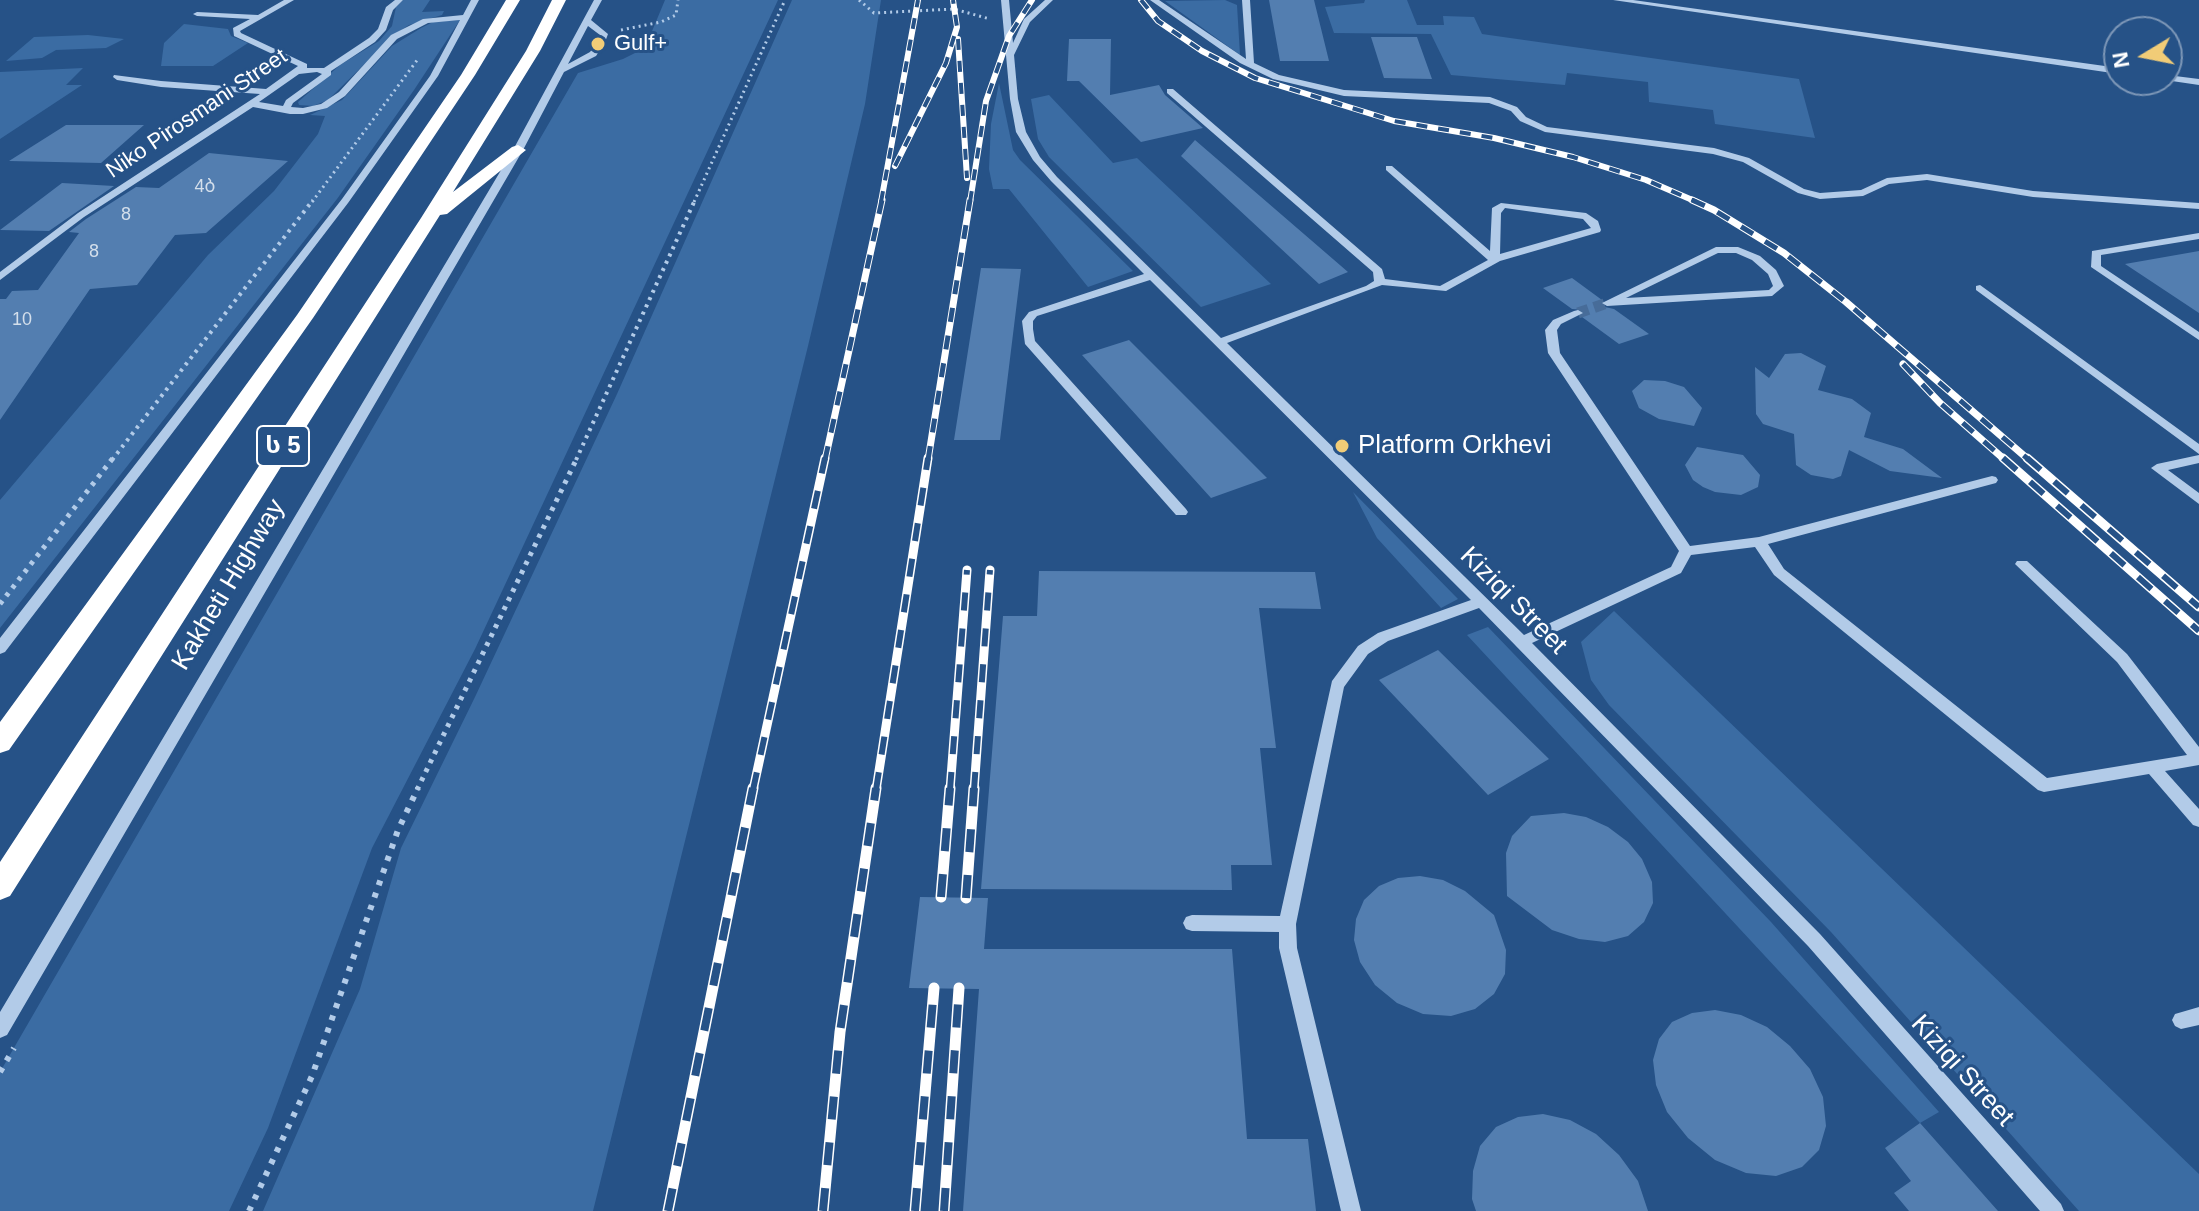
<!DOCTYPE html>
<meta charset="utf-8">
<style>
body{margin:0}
#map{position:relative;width:2199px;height:1211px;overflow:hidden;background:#265287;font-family:Helvetica,sans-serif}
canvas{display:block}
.north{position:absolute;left:2103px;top:16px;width:80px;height:80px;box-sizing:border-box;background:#265287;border:2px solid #7d97b7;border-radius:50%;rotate:260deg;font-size:22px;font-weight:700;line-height:32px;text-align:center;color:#fff}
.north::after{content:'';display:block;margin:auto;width:28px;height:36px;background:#f1cc77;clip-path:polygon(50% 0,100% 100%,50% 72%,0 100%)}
</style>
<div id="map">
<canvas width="2199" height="1211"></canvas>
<div class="north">N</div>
</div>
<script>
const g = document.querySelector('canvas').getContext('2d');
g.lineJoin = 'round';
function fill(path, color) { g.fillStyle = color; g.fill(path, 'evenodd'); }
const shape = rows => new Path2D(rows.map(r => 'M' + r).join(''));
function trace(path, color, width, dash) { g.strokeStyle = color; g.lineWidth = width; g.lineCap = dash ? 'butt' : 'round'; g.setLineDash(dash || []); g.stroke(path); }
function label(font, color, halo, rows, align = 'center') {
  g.font = font + ' Helvetica,"Noto Sans Georgian",sans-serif'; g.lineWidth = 6; g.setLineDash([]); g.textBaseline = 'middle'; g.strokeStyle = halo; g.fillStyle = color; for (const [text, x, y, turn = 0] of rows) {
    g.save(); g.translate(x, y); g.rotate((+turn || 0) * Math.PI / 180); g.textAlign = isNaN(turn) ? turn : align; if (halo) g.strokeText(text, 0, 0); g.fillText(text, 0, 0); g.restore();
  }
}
const green = shape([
 [403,0,430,0,422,12,444,11,442,15,409,25,395,34,328,100,313,106,299,105,298,102,340,65,379,41,392,26,396,7],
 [665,0,778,0,475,649,372,848,268,1128,229,1211,0,1211,0,1072,578,73,623,59,645,48],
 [792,0,881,0,865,104,808,346,593,1211,263,1211,360,989,401,848,475,697,617,394],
 [1225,0,1237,5,1240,55,1165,1],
 [1365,0,1407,0,1417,25,1444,25,1443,16,1474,17,1482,34,1799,79,1815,138,1715,124,1713,110,1649,102,1648,82,1567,73,1565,85,1451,75,1431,34,1334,33,1325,7,1364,3],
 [460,20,414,90,337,199,0,628,0,500,208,255,274,191,318,134,325,116,310,115,342,100,392,46,421,28,433,22],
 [184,24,228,29,231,36,248,43,213,66,161,66,164,43],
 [88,35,124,39,106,48,56,50,42,58,6,61,34,37],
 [83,68,66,85,82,85,0,139,0,72],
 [999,83,1013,150,1020,160,1133,271,1088,287,1009,189,993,189,989,169,991,124],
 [1049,95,1113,163,1137,158,1271,284,1201,307,1049,157,1038,139,1031,99],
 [1353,492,1458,599,1441,608,1377,538],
 [1614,611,2199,1174,2199,1211,2079,1211,1831,932,1609,705,1591,680,1581,642],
 [1488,627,1771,922,1939,1112,1920,1123,1467,635]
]);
const building = shape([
 [1269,0,1314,0,1329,61,1280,61],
 [1371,37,1417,37,1432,79,1384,78],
 [1069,39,1111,39,1110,95,1159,85,1165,95,1203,128,1141,142,1079,81,1067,81],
 [66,125,144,125,101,163,9,161],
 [1195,140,1348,272,1319,284,1181,156],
 [209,153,288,161,206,233,175,235,137,285,90,289,0,420,0,299,6,299,12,291,38,290,79,233,69,232,86,219,136,187,159,188],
 [62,183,114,186,49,231,0,230],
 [2199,251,2199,313,2125,264],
 [981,268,1021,269,1000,440,954,440],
 [1572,278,1602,300,1600,306,1614,309,1649,334,1619,344,1582,317,1585,310,1572,309,1543,288],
 [1129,340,1267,478,1211,498,1082,355],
 [1801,353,1826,366,1818,390,1852,399,1871,413,1864,437,1903,449,1942,478,1890,471,1849,450,1841,476,1833,479,1811,475,1796,465,1794,434,1763,424,1756,414,1755,367,1769,378,1785,354],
 [1644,380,1665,381,1684,387,1702,408,1694,426,1659,419,1639,408,1632,391],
 [1697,447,1743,455,1760,475,1758,487,1741,495,1715,492,1703,487,1693,480,1685,465],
 [1039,571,1315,572,1321,609,1259,608,1276,748,1260,748,1272,865,1231,865,1232,890,981,889,1003,616,1037,616],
 [1438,650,1549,759,1488,795,1379,680],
 [1564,813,1586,817,1608,827,1628,842,1642,859,1652,882,1653,903,1644,922,1628,936,1605,942,1579,939,1552,930,1507,896,1506,853,1512,836,1531,816],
 [1420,876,1443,880,1465,891,1494,915,1506,950,1505,974,1494,994,1475,1009,1451,1016,1423,1014,1397,1003,1375,985,1360,962,1354,940,1356,919,1364,900,1379,886,1398,878],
 [920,897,988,898,984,949,1232,949,1247,1139,1308,1139,1316,1211,963,1211,979,989,909,988],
 [1715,1010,1741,1015,1767,1027,1790,1046,1810,1069,1823,1097,1826,1126,1819,1150,1802,1167,1776,1176,1746,1173,1715,1160,1688,1138,1667,1112,1656,1085,1653,1060,1659,1039,1672,1022,1692,1013],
 [1543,1114,1570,1120,1596,1134,1619,1155,1638,1181,1648,1211,1476,1211,1472,1199,1473,1171,1480,1146,1496,1127,1518,1117],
 [1920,1123,1998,1211,1909,1211,1894,1193,1911,1181,1885,1148]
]);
const minorTunnel = shape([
 [1578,313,1607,303]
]);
const pathFar3 = shape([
 [859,0,874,13,954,9,990,19],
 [621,30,661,22,676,15,678,0],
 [312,202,418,59],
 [694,202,785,0]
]);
const pathFar2 = shape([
 [112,460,313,200],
 [576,460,695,200]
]);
const pathFar1 = shape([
 [0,604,113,458],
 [417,790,577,458]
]);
const path = shape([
 [0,1072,14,1048],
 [249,1211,312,1076,398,830,418,788]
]);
const minor = shape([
 [284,0,294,0,240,31,241,33,307,64,307,68,324,68,369,38,378,29,386,7,395,0,403,0,393,10,386,30,375,42,331,71,331,75,293,103,291,107,303,108,321,104,339,92,391,35,423,19,463,15,471,0,479,0,438,76,348,203,5,652,0,654,0,638,342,199,430,76,460,20,428,23,397,39,345,96,327,108,303,114,290,114,253,107,84,217,0,280,0,272,78,213,260,94,161,87,117,80,113,77,114,75,161,81,266,89,298,66,234,36,233,28,250,19,197,16,193,14,197,12,258,15,284,0],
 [317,72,322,74,286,100,283,106,259,102,299,74,317,72],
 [594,0,602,0,591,20,608,34,605,42,598,44,600,35,588,26,568,64,590,52,595,45,602,47,596,56,564,72,523,150,7,1035,0,1038,0,1012,513,150,594,0],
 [1001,0,1009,0,1013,43,1024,19,1045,0,1053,0,1030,22,1014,55,1018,99,1026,132,1040,157,1057,177,1221,338,1366,286,1374,281,1373,272,1167,93,1167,89,1173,89,1382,269,1385,279,1440,286,1488,260,1386,170,1386,166,1392,166,1490,251,1492,208,1501,203,1586,213,1598,221,1601,230,1600,232,1500,261,1446,291,1382,285,1227,343,1524,635,1671,567,1679,551,1548,353,1545,330,1553,320,1574,311,1578,310,1583,313,1561,324,1557,330,1560,353,1690,546,1759,537,1992,476,1996,477,1998,480,1996,483,1768,544,1784,569,2047,778,2187,755,2117,662,2015,564,2017,561,2027,561,2127,654,2199,747,2199,765,2165,771,2199,809,2199,827,2193,825,2149,774,2044,792,2038,790,1774,575,1755,547,1691,555,1681,573,1532,643,1820,934,2061,1204,2064,1211,2040,1211,1808,946,1479,608,1388,641,1368,654,1344,687,1296,924,1297,948,1361,1211,1341,1211,1279,948,1279,932,1192,931,1186,929,1183,923,1186,917,1192,915,1280,916,1332,681,1358,646,1378,633,1471,600,1150,280,1037,316,1033,321,1033,329,1035,341,1186,509,1188,512,1186,515,1176,515,1025,344,1022,321,1029,312,1144,274,1051,181,1033,160,1016,132,1010,99,1001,0],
 [1505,208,1583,219,1591,228,1500,254,1501,213,1505,208],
 [1150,0,1159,0,1246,59,1242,0,1250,0,1254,63,1279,75,1344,90,1490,97,1517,107,1526,117,1547,127,1714,148,1749,158,1804,189,1820,193,1861,190,1887,178,1927,174,2033,191,2199,203,2199,209,2033,197,1927,180,1889,184,1863,196,1820,199,1798,193,1743,162,1713,154,1545,132,1520,121,1511,111,1489,103,1344,96,1273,79,1240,63,1150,0],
 [1613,0,1633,0,2119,68,2119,74,1613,0],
 [2167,75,2199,79,2199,85,2165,80,2167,80,2167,75],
 [2199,233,2199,239,2101,255,2101,266,2199,332,2199,340,2091,267,2092,251,2199,233],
 [1716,247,1738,247,1760,256,1776,270,1784,286,1772,296,1607,306,1602,303,1716,247],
 [1718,253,1736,253,1752,260,1768,274,1773,286,1769,290,1626,298,1718,253],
 [1980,285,2199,444,2199,454,1976,290,1976,286,1980,285],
 [2199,455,2199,463,2168,470,2199,493,2199,504,2151,468,2157,464,2199,455],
 [2199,1007,2199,1025,2181,1029,2175,1026,2172,1020,2175,1014,2199,1007]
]);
const highway = shape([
 [506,0,520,0,475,75,313,318,9,750,0,753,0,722,297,315,461,75,506,0],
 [552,0,566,0,540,51,453,192,512,147,518,145,526,150,447,214,440,215,10,896,0,900,0,862,421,218,526,51,552,0]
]);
const railFar3 = shape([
 [1141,0,1158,21,1202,51,1255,78,1394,121,1494,138,1573,157,1646,180,1697,202],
 [958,39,967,178],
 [895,166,946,63,957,27,953,0],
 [881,202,918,0],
 [970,202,986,101,1009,36,1032,0]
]);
const railFar2 = shape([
 [1692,200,1714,210,1784,253,1846,302,2029,460],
 [1903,364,1940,403,2005,460],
 [825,460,882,200],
 [928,460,970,200]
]);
const railFar1 = shape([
 [2003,458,2199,631],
 [2027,458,2199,607],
 [753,790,825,458],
 [876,790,928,458],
 [950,790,967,570],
 [974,790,990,570]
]);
const rail = shape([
 [941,897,950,788],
 [966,898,974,788],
 [668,1211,753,788],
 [823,1211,840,1032,876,788],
 [915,1211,934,988],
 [944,1211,959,988]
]);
const markers = [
 [598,44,8,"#f1cc77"],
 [1342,446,8,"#f1cc77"]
];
const farNumbernames = [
 ["4ბ",205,187],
 ["8",126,215],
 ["8",94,252],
 ["10",22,320]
];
const farPoinames = [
 ["Gulf+",614,44]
];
const farStreetnames = [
 ["Niko Pirosmani Street",197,114,-34]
];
const shields = [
 [283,446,52]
];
const shieldNames = [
 ["ს 5",283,446]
];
const poiNames = [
 ["Platform Orkhevi",1358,446]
];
const streetNames = [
 ["Kakheti Highway",229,585,-59],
 ["Kiziqi Street",1513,601,45],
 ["Kiziqi Street",1962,1071,48]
];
fill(green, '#3b6ca3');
fill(building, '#537eb0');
trace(minorTunnel, '#476c99', 11, [11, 6]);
trace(pathFar3, '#b2cbe8', 3, [2, 4]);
trace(pathFar2, '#b2cbe8', 4, [3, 5]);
trace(pathFar1, '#b2cbe8', 5, [4, 6]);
trace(path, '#b2cbe8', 6, [5, 8]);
fill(minor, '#b2cbe8');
fill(highway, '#fff');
trace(railFar3, '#fff', 6);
trace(railFar2, '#fff', 7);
trace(railFar1, '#fff', 9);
trace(rail, '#fff', 11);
trace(railFar3, '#265287', 4, [11]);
trace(railFar2, '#265287', 5, [14]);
trace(railFar1, '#265287', 6, [18]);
trace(rail, '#265287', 8, [23]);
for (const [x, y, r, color] of markers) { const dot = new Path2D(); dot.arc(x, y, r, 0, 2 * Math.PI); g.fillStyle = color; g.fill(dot); trace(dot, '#265287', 3); }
label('18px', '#d4dfeb', null, farNumbernames);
label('22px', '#fff', '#265287', farPoinames, 'left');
label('22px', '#fff', '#265287', farStreetnames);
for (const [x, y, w] of shields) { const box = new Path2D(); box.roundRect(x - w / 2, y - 20, w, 40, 6); g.fillStyle = '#265287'; g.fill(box); trace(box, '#fff', 2); }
label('bold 24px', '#fff', null, shieldNames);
label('26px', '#fff', '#265287', poiNames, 'left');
label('26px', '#fff', '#265287', streetNames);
</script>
